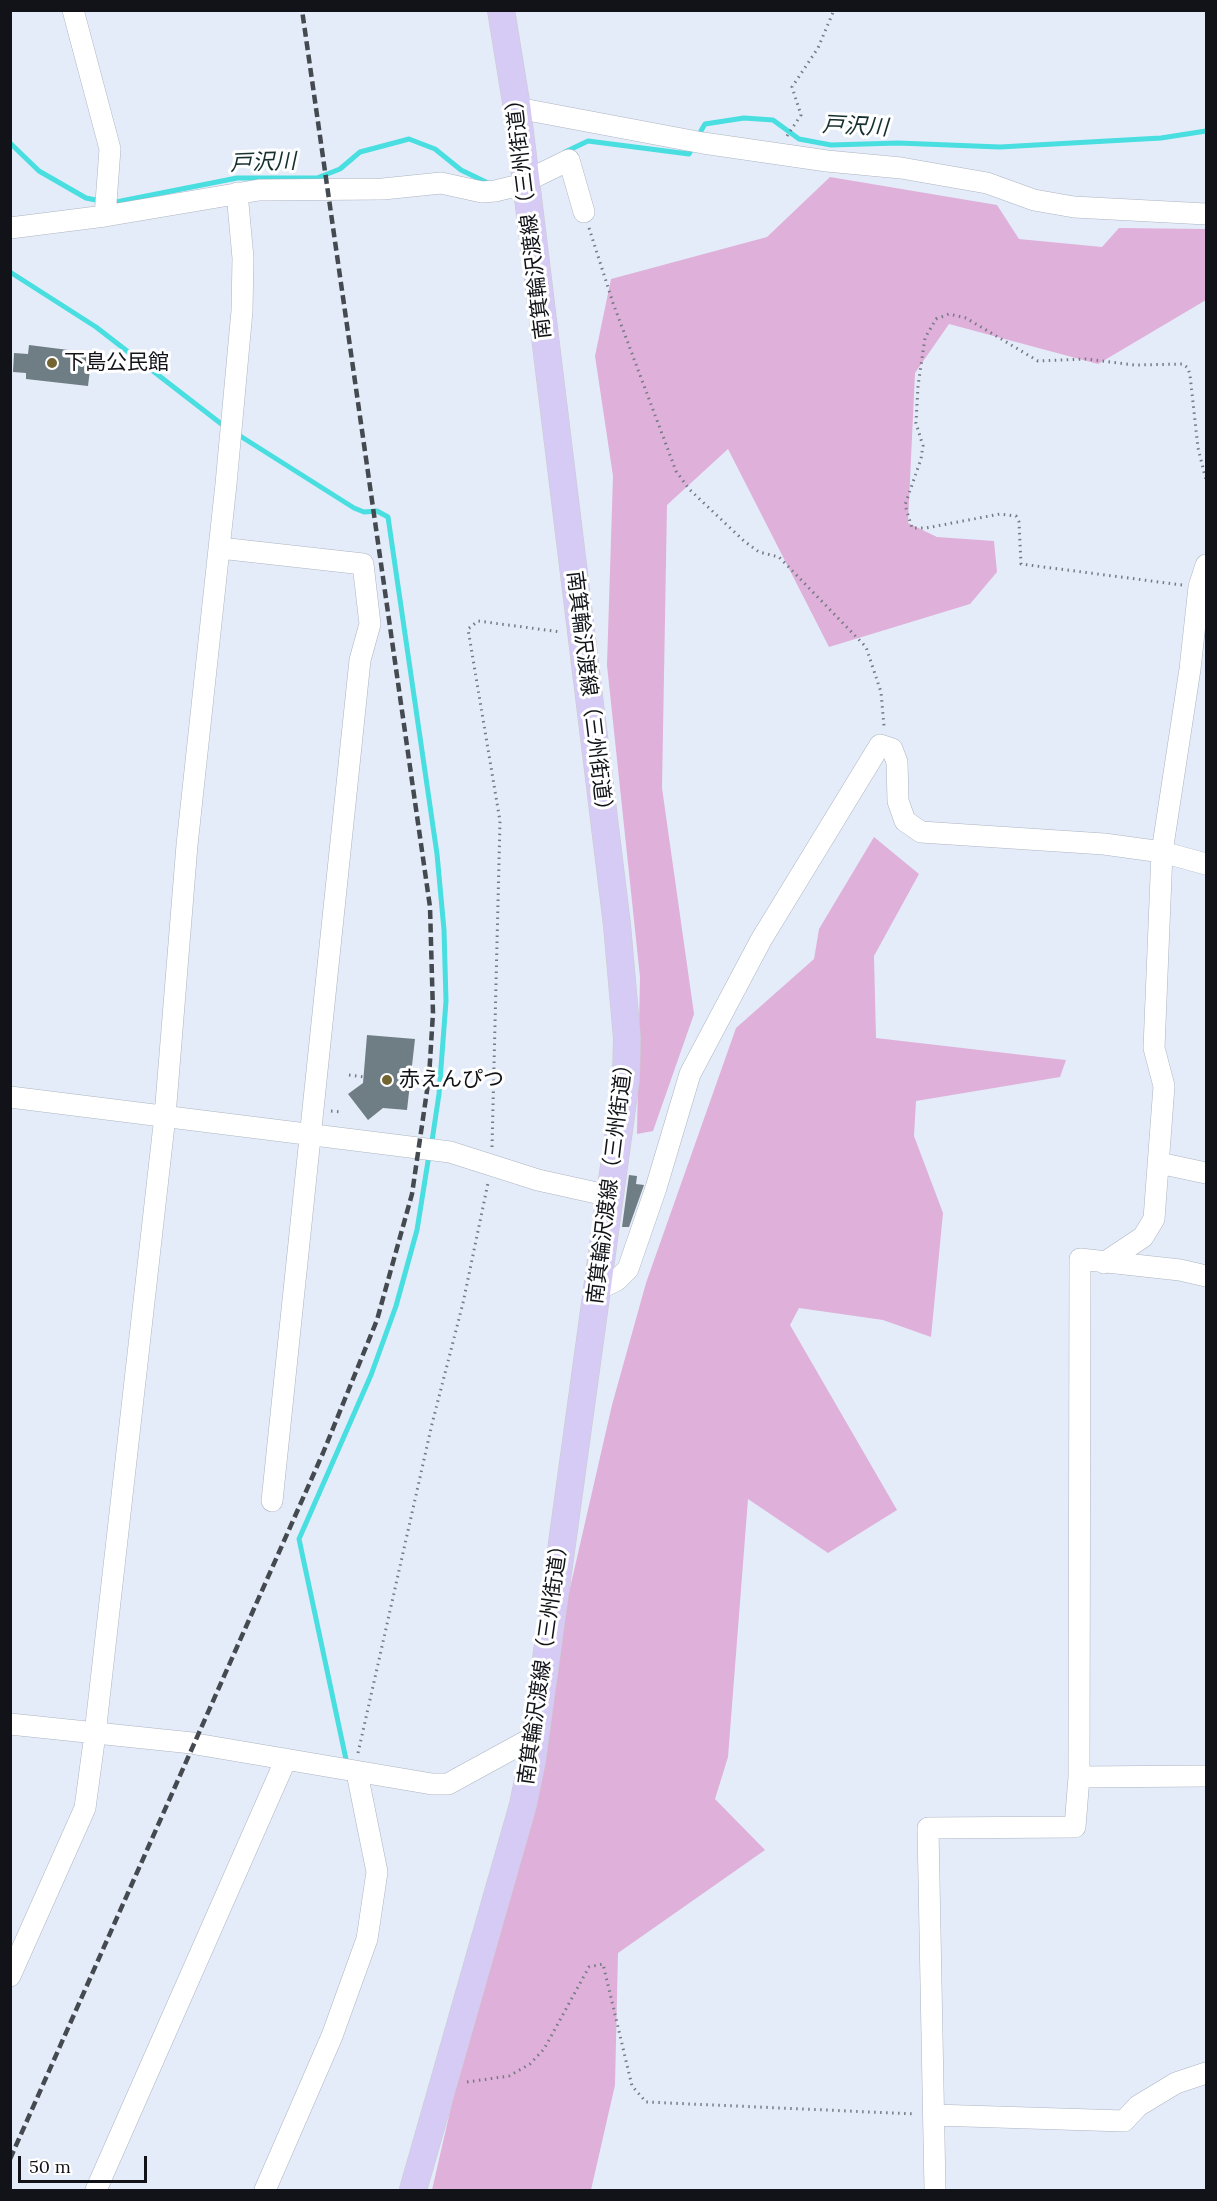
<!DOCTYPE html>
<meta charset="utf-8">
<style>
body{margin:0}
#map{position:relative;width:1217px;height:2201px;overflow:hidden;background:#e4ecf9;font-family:Lora,serif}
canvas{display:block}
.frame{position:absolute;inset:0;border:12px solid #111318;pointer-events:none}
.scale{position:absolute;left:18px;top:2156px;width:129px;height:27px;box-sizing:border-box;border:3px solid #111318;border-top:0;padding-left:8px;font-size:18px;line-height:21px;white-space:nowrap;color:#111318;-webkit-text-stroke:4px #fff;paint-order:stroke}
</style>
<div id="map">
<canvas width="1217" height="2201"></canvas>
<div class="frame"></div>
<div class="scale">50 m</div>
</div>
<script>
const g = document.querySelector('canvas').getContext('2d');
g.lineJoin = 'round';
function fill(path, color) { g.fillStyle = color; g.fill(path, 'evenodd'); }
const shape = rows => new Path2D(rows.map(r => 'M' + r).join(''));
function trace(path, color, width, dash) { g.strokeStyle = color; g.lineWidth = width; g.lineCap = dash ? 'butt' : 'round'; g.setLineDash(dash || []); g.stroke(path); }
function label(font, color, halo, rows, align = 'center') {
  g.font = font + ' Lora,"Noto Sans JP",serif'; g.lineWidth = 6; g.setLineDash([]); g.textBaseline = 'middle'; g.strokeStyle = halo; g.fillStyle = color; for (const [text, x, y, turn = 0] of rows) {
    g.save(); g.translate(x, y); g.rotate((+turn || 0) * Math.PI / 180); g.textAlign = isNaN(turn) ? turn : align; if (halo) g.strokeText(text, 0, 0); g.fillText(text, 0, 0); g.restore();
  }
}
const green = shape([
 [830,177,997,205,1019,239,1102,247,1119,228,1206,229,1206,300,1098,364,949,324,915,373,908,523,937,537,994,541,997,572,970,604,829,647,728,449,667,505,662,788,694,1014,653,1131,637,1134,640,977,607,665,613,476,595,356,611,279,767,237],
 [874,837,919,874,874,956,876,1038,1066,1060,1060,1077,916,1101,914,1136,943,1213,931,1337,883,1320,799,1308,790,1325,897,1510,828,1553,748,1499,728,1757,715,1799,765,1850,618,1953,615,2085,591,2190,432,2190,612,1405,646,1283,736,1028,814,959,819,929]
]);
const stream = shape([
 [698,136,705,124,744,118,773,120,799,139,831,145,898,143,1000,147,1161,138,1206,131],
 [10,143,39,171,86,198,101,201],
 [565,152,588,141,689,154,693,147],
 [111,203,237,178,317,178,340,169,360,152,409,139,435,149,461,170,488,183],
 [10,272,96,327,224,426],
 [237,434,354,508,364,512,377,511,388,517,437,854,444,930,446,1001,439,1094,432,1141],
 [347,1764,299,1539,371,1375,396,1306,417,1230,429,1155]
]);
const building = shape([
 [29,345,92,353,88,386,26,379,26,373,13,372,14,353,28,354],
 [367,1035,415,1039,407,1110,383,1108,368,1120,348,1094,363,1083],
 [629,1175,637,1176,636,1184,644,1185,629,1227,622,1227]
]);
const path = shape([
 [787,136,801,115,792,87,818,48,834,10],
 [589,228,613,303,676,471,689,489,744,541,759,552,779,557,866,647,881,692,884,726],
 [1182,585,1021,564,1019,522,1016,516,1000,514,926,528,912,528,905,505,921,459,923,446,916,423,918,386,925,338,936,319,949,314,966,318,1038,361,1086,359,1134,365,1183,364,1188,368,1190,375,1198,448,1206,480],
 [349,1075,364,1077],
 [331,1111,342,1112],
 [492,1147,500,821,468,629,478,621,561,632],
 [358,1753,432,1424,463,1303,488,1183],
 [467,2082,509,2076,530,2064,544,2049,589,1967,603,1964,632,2086,646,2102,915,2114]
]);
const minor = shape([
 [73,10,110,149,105,216],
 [517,108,703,143,827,161,901,168,987,183,1034,200,1074,207,1206,214],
 [10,228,105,216,259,190,383,189,441,183,482,192,495,191,516,186,569,160,584,212],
 [220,548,363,564,370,624,360,660,272,1501],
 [10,1097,450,1152,538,1180,610,1196],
 [1159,1163,1206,1173],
 [1104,1263,1143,1237,1154,1219,1164,1086,1154,1048,1162,852,1190,669,1199,587,1206,565],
 [599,1285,607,1285,617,1280,628,1269,656,1188,690,1074,761,940,880,745,892,749,897,762,898,801,905,821,921,832,1104,844,1162,852,1206,864],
 [10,1724,192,1743],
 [196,1744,432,1784,448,1784,534,1737],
 [1079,1777,1206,1776],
 [10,1976,85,1808,95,1734,165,1116,187,845,226,484,242,311,243,258,237,193],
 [934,2115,1124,2121,1138,2106,1176,2083,1206,2073],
 [96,2190,286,1759],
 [265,2190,332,2036,367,1939,377,1872,357,1773],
 [935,2190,928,1828,1075,1827,1079,1777,1080,1259,1180,1270,1206,1276]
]);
const major = shape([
 [413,2190,523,1805,532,1761,626,1079,627,1038,617,925,517,108,501,10]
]);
const rail = shape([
 [10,2159,323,1453,377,1320,412,1194,429,1077,433,1013,430,907,302,10]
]);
const markers = [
 [52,363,6,"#726532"],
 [387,1080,6,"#726532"]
];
const streetNames = [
 ["南箕輪沢渡線（三州街道）",529,214,-97],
 ["南箕輪沢渡線（三州街道）",589,696,83],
 ["南箕輪沢渡線（三州街道）",611,1179,-83],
 ["南箕輪沢渡線（三州街道）",544,1660,-82]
];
const poiNames = [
 ["下島公民館",64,363],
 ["赤えんぴつ",399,1080]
];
const waterNames = [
 ["戸沢川",855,127,3],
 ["戸沢川",263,163,-2]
];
fill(green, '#dfb0da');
trace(stream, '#49dee0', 5);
fill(building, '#6f7d84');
trace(minor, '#adb4c1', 22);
trace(major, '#cbcbcc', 28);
trace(path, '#757a83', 3, [1.5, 4.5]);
trace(minor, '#fff', 21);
trace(major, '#d6cbf5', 27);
trace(rail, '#454950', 4.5, [9, 4.5]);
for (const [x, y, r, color] of markers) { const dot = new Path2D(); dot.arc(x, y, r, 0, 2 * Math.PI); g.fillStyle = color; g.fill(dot); trace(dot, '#fff', 2); }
label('21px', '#111318', '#fff', streetNames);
label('21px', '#111318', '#fff', poiNames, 'left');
label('italic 22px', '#152e2e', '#fff', waterNames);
</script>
